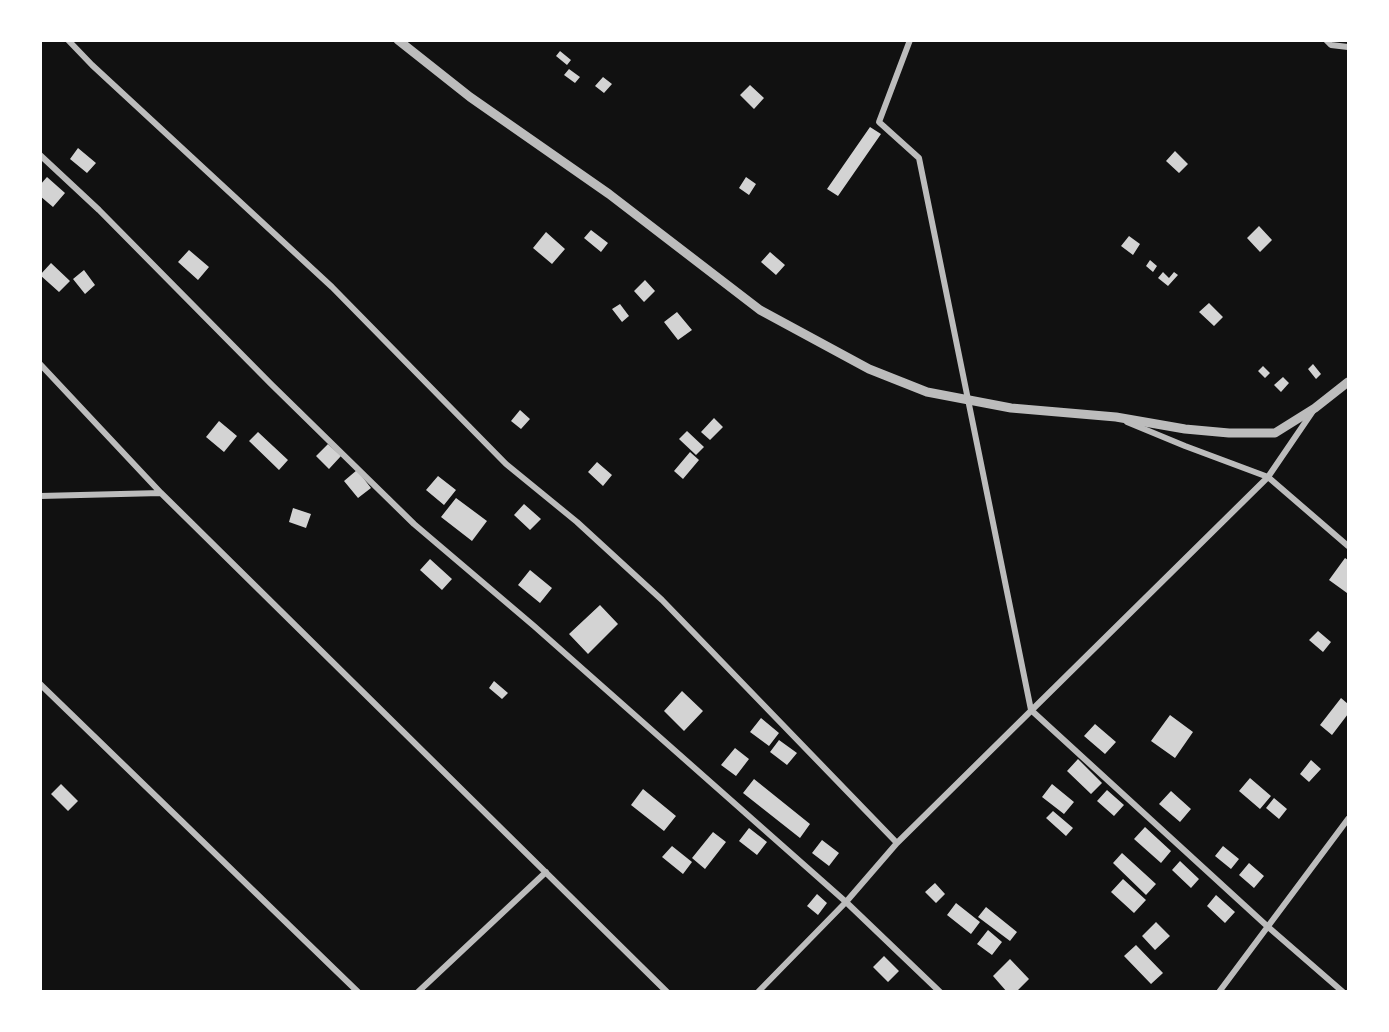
<!DOCTYPE html>
<style>
body{margin:0}
#map{position:relative;width:1389px;height:1032px;overflow:hidden;background:#111;font-family:"Source Sans 3",sans-serif}
canvas{display:block}
.frame{position:absolute;inset:0;border:42px solid #fff;pointer-events:none}
</style>
<div id="map">
<canvas width="1389" height="1032"></canvas>
<div class="frame"></div>
</div>
<script>
const g = document.querySelector('canvas').getContext('2d');
g.lineJoin = 'round';
function fill(path, color) { g.fillStyle = color; g.fill(path, 'evenodd'); }
const shape = rows => new Path2D(rows.map(r => 'M' + r).join(''));
function trace(path, color, width, dash) { g.strokeStyle = color; g.lineWidth = width; g.lineCap = dash ? 'butt' : 'round'; g.setLineDash(dash || []); g.stroke(path); }
const building = shape([
 [560,51,571,60,567,65,556,56],
 [569,69,580,77,575,83,564,75],
 [603,77,612,84,604,93,595,86],
 [750,85,764,98,754,109,740,95],
 [870,127,881,134,838,196,827,189],
 [78,148,96,163,87,173,70,159],
 [1175,151,1188,164,1179,173,1166,161],
 [47,177,65,193,53,207,40,196,40,185],
 [746,177,756,184,749,195,739,188],
 [1259,226,1272,240,1260,252,1247,238],
 [591,230,608,243,601,252,584,238],
 [546,232,565,249,552,264,533,248],
 [1129,236,1140,244,1133,255,1121,246],
 [189,250,209,267,198,280,178,262],
 [770,252,785,265,776,275,761,262],
 [1150,260,1157,266,1153,272,1146,266],
 [51,263,70,281,59,292,40,275],
 [84,270,95,285,85,294,73,279],
 [1163,272,1169,278,1174,272,1178,275,1168,286,1158,278],
 [645,280,655,291,644,302,634,291],
 [1209,303,1223,317,1214,326,1199,312],
 [620,304,629,316,622,322,612,309],
 [677,312,692,330,678,340,664,322],
 [1313,364,1321,374,1316,379,1308,369],
 [1263,366,1270,373,1265,378,1258,371],
 [1283,377,1289,383,1281,392,1274,385],
 [520,410,530,419,521,429,511,421],
 [714,418,723,427,710,440,701,432],
 [219,421,237,436,224,452,206,437],
 [687,431,704,447,696,455,679,439],
 [258,432,288,460,279,470,249,441],
 [328,444,341,456,329,469,316,456],
 [690,452,699,460,683,479,674,471],
 [597,462,612,475,603,486,588,472],
 [357,470,371,488,358,498,344,481],
 [438,476,456,490,444,505,426,490],
 [456,498,487,521,472,541,441,517],
 [524,504,541,519,530,530,514,515],
 [293,508,311,514,306,528,289,522],
 [1345,558,1348,560,1348,591,1347,593,1329,580],
 [430,559,452,579,442,590,420,570],
 [530,570,552,588,540,603,518,585],
 [600,605,618,624,588,654,569,634],
 [1318,631,1331,642,1323,652,1309,640],
 [494,681,508,693,502,699,489,688],
 [682,691,703,711,684,731,664,711],
 [1341,698,1348,704,1348,714,1332,735,1320,725],
 [1170,715,1193,732,1175,758,1151,741],
 [761,718,779,733,769,746,750,732],
 [1095,724,1116,742,1105,754,1084,736],
 [779,740,797,753,787,765,770,752],
 [735,748,749,759,736,776,721,765],
 [1078,759,1102,783,1091,794,1067,771],
 [1311,760,1321,769,1309,782,1300,774],
 [1250,778,1271,796,1260,809,1239,791],
 [754,779,810,824,800,838,743,793],
 [61,784,78,801,68,811,51,794],
 [1052,784,1074,802,1064,814,1042,797],
 [643,789,676,816,664,831,631,805],
 [1107,790,1124,805,1114,816,1097,801],
 [1171,791,1191,809,1180,822,1159,804],
 [1274,798,1287,809,1279,819,1266,808],
 [1053,811,1073,828,1066,836,1046,818],
 [1145,827,1171,851,1161,863,1134,839],
 [749,828,767,842,757,855,739,841],
 [713,832,726,842,705,869,692,858],
 [822,840,839,853,829,866,812,853],
 [672,846,692,862,683,874,662,857],
 [1223,846,1239,859,1231,869,1215,856],
 [1122,853,1156,884,1146,895,1113,863],
 [1180,861,1199,879,1191,888,1172,870],
 [1249,863,1264,876,1254,888,1239,875],
 [1123,879,1146,900,1134,913,1111,892],
 [935,883,945,894,936,903,925,892],
 [817,894,827,903,818,915,807,906],
 [1216,895,1235,912,1225,923,1207,906],
 [956,903,980,922,971,934,947,915],
 [986,907,1017,932,1010,941,978,917],
 [1156,922,1170,936,1155,950,1142,936],
 [988,930,1002,942,992,955,977,944],
 [1136,945,1163,973,1151,984,1124,956],
 [884,956,899,971,888,982,873,967],
 [1010,959,1029,979,1016,992,1007,992,993,976]
]);
const minor = shape([
 [68,40,92,65,332,287,506,464,577,522,662,600,897,843],
 [910,40,879,122,919,158,1031,710,1267,926,1343,992],
 [1326,40,1331,45,1348,47],
 [40,155,99,210,271,384,414,524,534,626,846,902,940,992],
 [40,364,161,493,667,992],
 [1127,422,1185,446,1268,477,1348,546],
 [40,496,161,493],
 [40,684,358,992],
 [418,992,546,872],
 [758,992,846,902,897,843,1268,477,1313,411],
 [1219,992,1348,819]
]);
const tertiary = shape([
 [398,40,470,97,609,194,760,310,869,369,927,392,1011,408,1116,417,1185,429,1229,433,1275,433,1315,408,1348,382]
]);
fill(building, '#d3d3d3');
trace(minor, '#bcbcbc', 6);
trace(tertiary, '#bcbcbc', 9);
</script>
